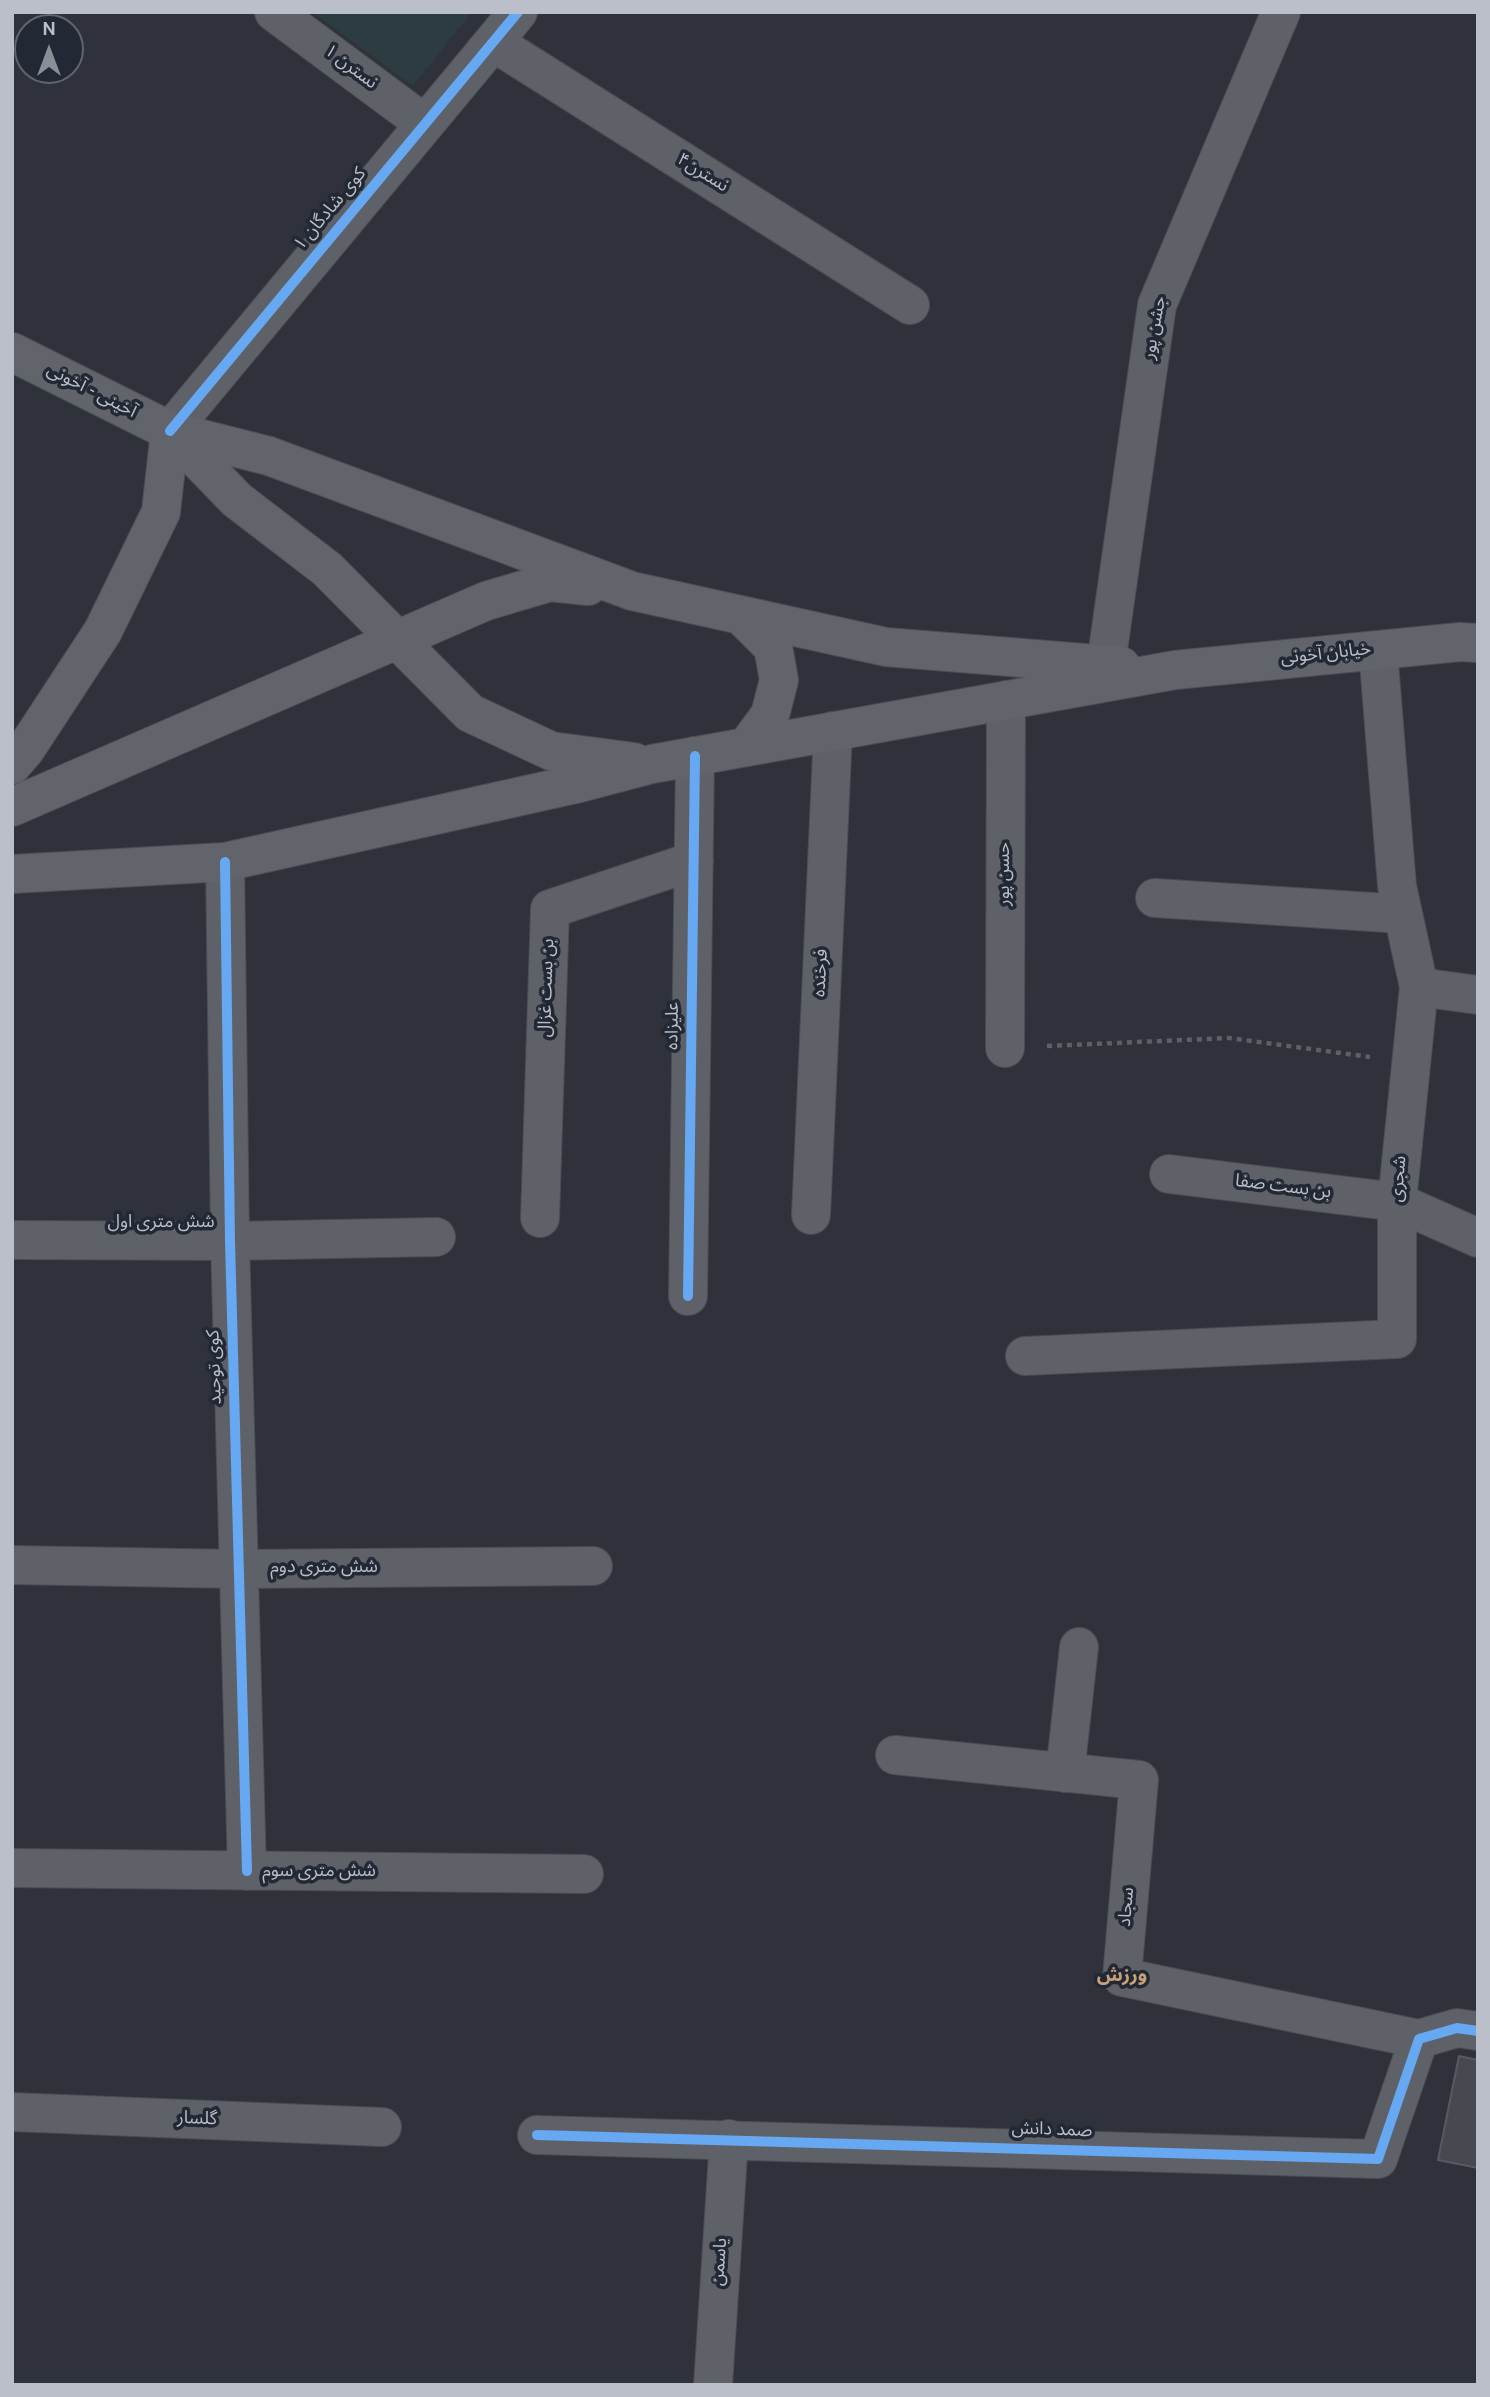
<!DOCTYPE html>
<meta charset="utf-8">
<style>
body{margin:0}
#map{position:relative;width:1490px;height:2397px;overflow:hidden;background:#2f323a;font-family:Overpass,sans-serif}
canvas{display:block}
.frame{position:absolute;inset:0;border:14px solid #babfc9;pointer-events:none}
.north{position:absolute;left:14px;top:14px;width:70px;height:70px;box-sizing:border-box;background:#222834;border:2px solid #5f6470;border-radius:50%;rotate:0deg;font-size:19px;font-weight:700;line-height:28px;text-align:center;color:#babfc9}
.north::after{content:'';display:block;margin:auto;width:24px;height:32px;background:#898e97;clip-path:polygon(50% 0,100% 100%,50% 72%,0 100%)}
</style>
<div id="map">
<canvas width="1490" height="2397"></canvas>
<div class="frame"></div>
<div class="north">N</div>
</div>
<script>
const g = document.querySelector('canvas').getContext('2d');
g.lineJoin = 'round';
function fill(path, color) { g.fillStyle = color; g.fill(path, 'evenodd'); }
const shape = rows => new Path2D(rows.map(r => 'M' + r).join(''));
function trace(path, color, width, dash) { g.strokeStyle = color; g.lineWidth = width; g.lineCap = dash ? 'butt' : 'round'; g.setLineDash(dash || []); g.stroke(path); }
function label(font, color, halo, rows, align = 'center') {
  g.font = font + ' Overpass,"Noto Sans Arabic",sans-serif'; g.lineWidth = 7; g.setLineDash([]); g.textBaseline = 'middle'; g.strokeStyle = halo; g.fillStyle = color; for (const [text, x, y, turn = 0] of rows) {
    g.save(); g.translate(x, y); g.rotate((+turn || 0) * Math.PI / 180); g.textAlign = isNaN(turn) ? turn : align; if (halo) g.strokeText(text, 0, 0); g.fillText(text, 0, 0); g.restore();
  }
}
const green = shape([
 [312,12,472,12,413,86]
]);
const building = shape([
 [1459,2056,1478,2060,1478,2168,1438,2160,1459,2056]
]);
const path = shape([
 [1047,1046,1229,1038,1370,1057]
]);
const minor = shape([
 [274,12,425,124],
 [493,42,910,305],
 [170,431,518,12],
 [1106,664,1157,305,1281,12],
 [225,862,230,1241,247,1871],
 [1155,898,1403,914],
 [1419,987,1478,995],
 [1005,1048,1006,700],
 [1169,1174,1397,1202,1478,1238],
 [811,1215,833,731],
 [540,1218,550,909,694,861],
 [12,1240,230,1241,436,1237],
 [688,1296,695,756],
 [1025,1356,1397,1339,1397,1202,1419,987,1397,886,1378,650],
 [12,1565,239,1569,593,1566],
 [895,1755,1139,1780,1122,1977,1419,2039],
 [1065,1773,1079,1647],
 [12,1868,584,1874],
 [12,2112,382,2127],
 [537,2135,1378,2159,1419,2039,1457,2028,1478,2031],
 [713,2385,729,2139]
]);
const major = shape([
 [12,352,170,431,269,456,632,591,886,647,1121,666],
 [170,431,237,500,327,569,470,713,551,751,634,762],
 [743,617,773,647,779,680,770,715,747,746],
 [12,765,25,750,103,631,161,512,170,431],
 [12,807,486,601,550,582,588,586],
 [12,874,225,862,580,783,652,764,1175,670,1460,642,1478,643]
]);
const cycleway = shape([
 [170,431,518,12],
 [225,862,230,1241,247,1871],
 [688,1296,695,756],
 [537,2135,1378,2159,1419,2039,1457,2028,1478,2031]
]);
const streetNames = [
 ["نسترن ۱",350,68,37],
 ["نسترن۴",702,174,32],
 ["کوی شادگان ۱",331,210,-50],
 ["جشن پور",1156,328,-79],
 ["آخینی - آخونی",91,392,27],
 ["خیابان آخونی",1326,655,-6],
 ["حسن پور",1005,874,-90],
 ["فرخنده",822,973,-87],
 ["بن بست غزال",548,988,-88],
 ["علیزاده",674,1026,-89],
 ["شجری",1400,1179,-85],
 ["بن بست صفا",1283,1188,7],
 ["شش متری اول",161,1223],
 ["کوی توحید",216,1367,-92],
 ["شش متری دوم",324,1568],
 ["شش متری سوم",319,1872],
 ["سجاد",1128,1907,-85],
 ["گلسار",197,2120,2],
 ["صمد دانش",1052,2131,2],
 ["یاسمن",721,2262,-86]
];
const neighbourhoodNames = [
 ["ورزش",1122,1977]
];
fill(green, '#2d3c40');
fill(building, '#46494f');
trace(building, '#575a61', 2);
trace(minor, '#4a4d52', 40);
trace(major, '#4c4f56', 40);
trace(path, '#5d6065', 4.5, [5, 5]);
trace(minor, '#5f6168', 38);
trace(major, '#61646a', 38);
trace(cycleway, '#66a8f1', 10);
label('18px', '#babfc9', '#222834', streetNames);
label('bold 19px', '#c9a176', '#222834', neighbourhoodNames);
</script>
